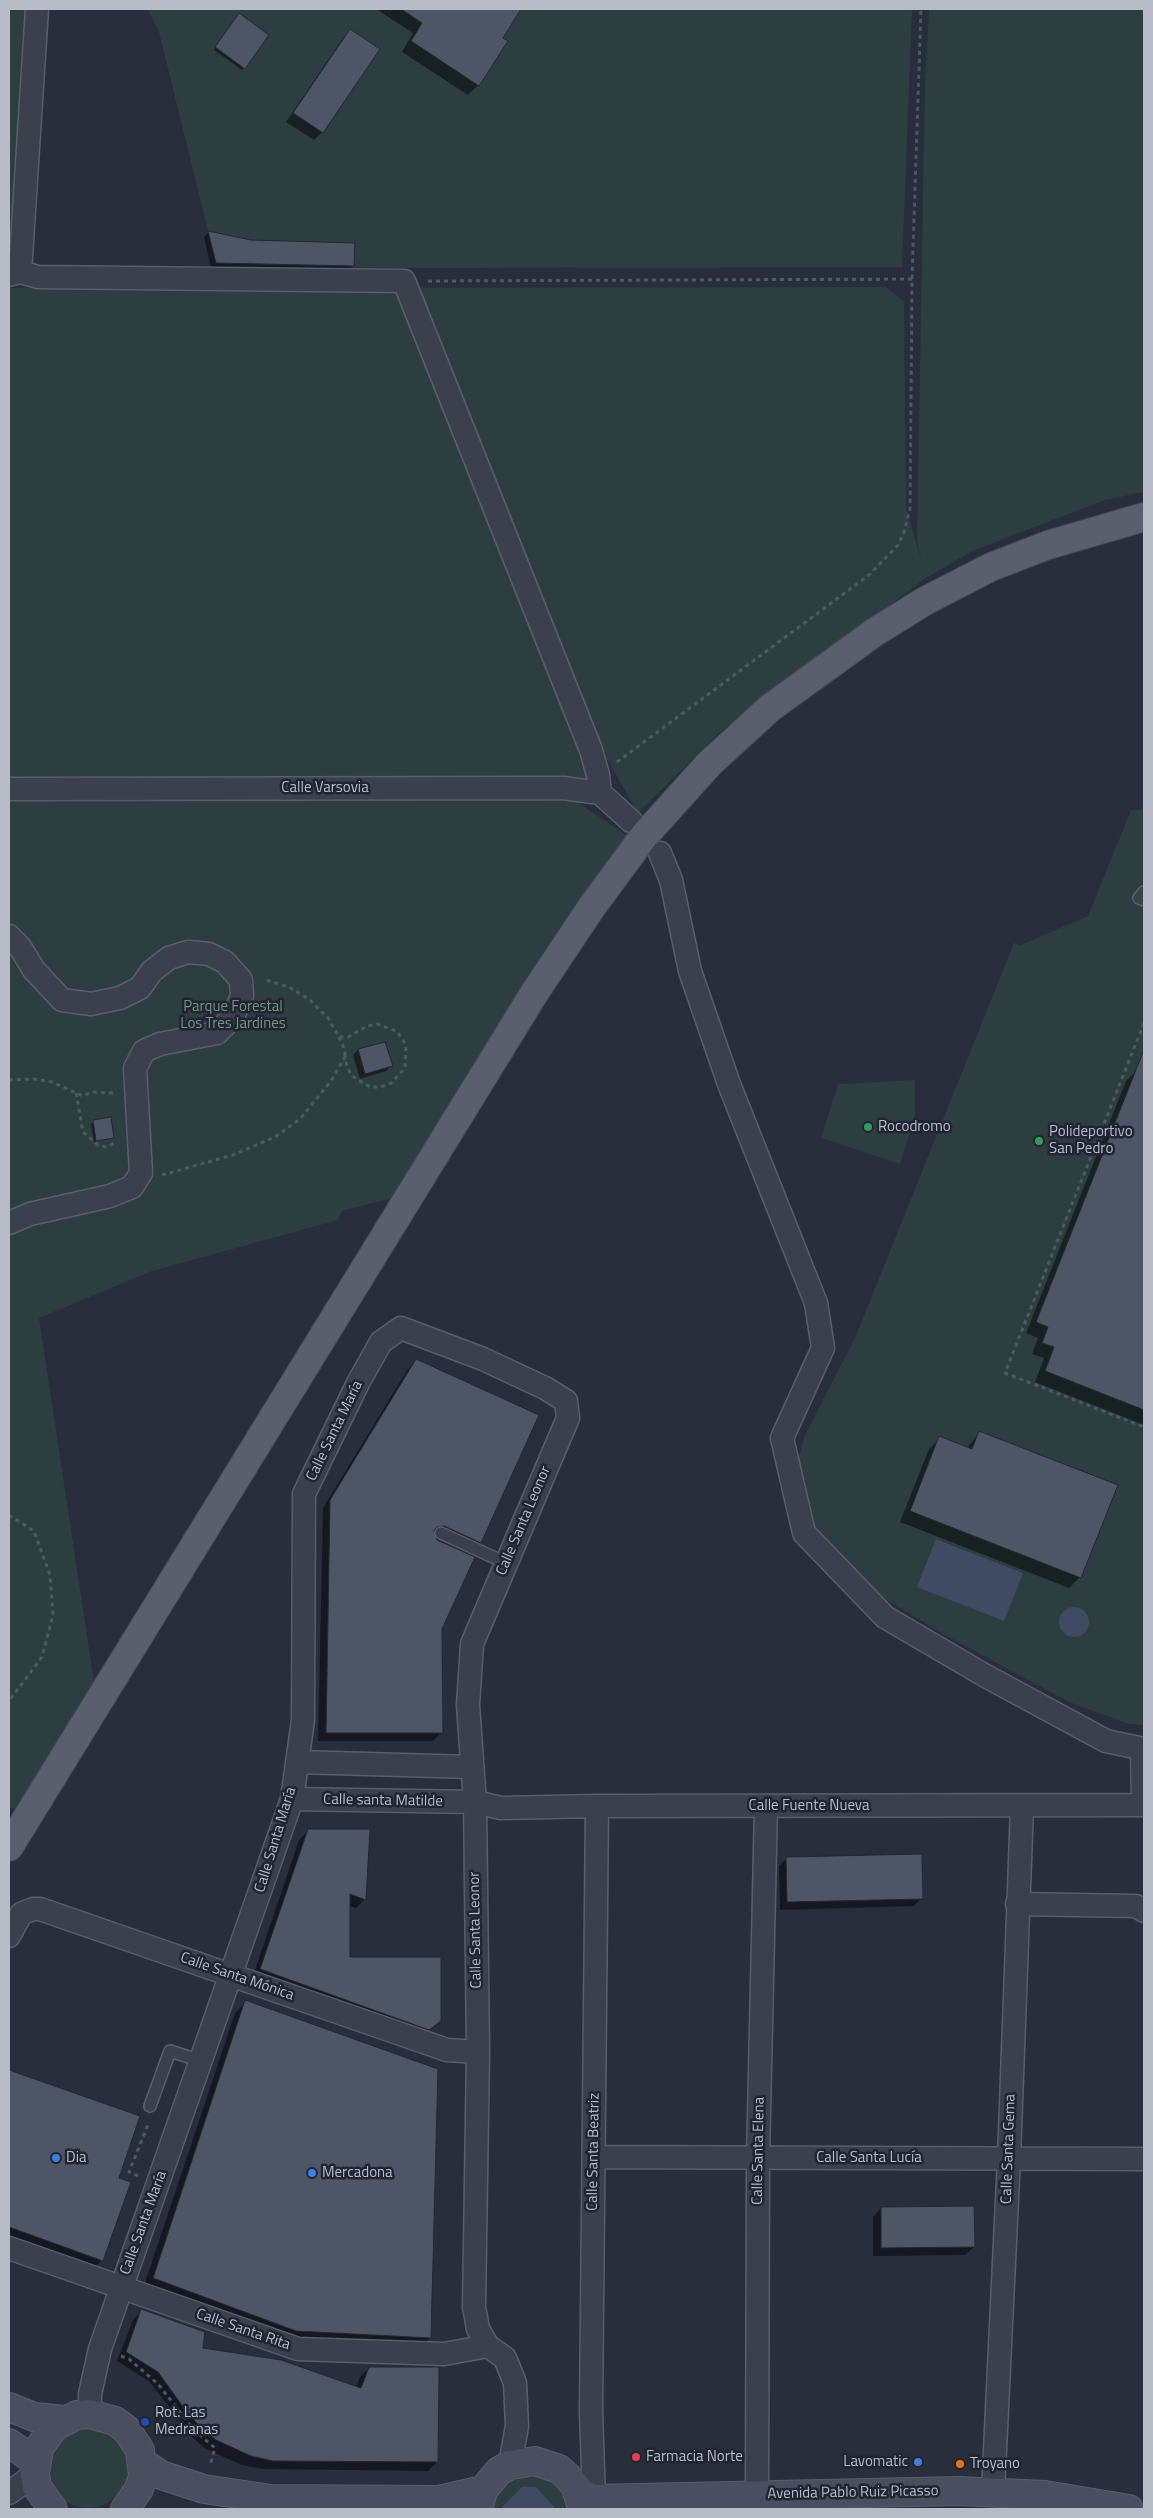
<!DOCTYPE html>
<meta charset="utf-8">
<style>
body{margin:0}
#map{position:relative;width:1153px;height:2518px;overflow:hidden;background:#282e3c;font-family:"Titillium Web",sans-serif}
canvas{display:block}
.frame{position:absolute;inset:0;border:10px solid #b7bcc7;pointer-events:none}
</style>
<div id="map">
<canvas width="1153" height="2518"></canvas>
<div class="frame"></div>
</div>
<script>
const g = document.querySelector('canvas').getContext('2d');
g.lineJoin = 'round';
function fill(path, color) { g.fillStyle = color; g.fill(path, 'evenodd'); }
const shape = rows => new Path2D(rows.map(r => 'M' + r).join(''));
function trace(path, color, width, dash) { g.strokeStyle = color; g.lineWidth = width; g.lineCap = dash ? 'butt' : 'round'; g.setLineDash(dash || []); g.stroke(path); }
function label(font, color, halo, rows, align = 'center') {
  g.font = font + ' "Titillium Web",sans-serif'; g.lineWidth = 5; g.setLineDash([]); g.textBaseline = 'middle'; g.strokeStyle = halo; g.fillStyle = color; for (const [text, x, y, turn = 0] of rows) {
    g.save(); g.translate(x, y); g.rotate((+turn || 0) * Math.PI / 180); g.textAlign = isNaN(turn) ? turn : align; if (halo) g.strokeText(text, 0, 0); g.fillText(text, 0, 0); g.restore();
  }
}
const green = shape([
 [9,9,27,9,15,259,9,262],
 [148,9,912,9,902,267,389,268,216,263,159,32],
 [929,9,1144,9,1144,492,1105,500,972,551,926,578,722,730,638,813,607,759,581,782,366,776,9,777,9,288,886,287,904,302,906,508,922,562,917,541,925,82],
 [278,791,576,801,629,837,396,1197,342,1211,338,1220,152,1271,39,1318,94,1682,87,1694,87,1698,16,1808,9,1808,9,797],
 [1131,810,1144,810,1144,1725,1129,1724,1069,1702,945,1635,869,1589,810,1531,798,1459,805,1435,855,1338,1014,943,1021,945,1088,916],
 [915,1080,915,1116,900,1164,821,1138,838,1084],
 '48 2468a40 40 0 1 1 80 0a40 40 0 1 1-80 0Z',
 [531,2473,552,2480,561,2487,570,2509,503,2506,503,2509,491,2509,494,2497,509,2480]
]);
const water = shape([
 [936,1539,1023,1573,1004,1621,917,1587],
 '1059 1622a15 15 0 1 1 30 0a15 15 0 1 1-30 0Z',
 [522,2487,536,2487,556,2509,503,2509,503,2506]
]);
const shadow = shape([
 [376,9,520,9,501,39,478,85,468,95,402,52,413,33],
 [237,17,244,68,242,70,214,50],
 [351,30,378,49,322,132,314,140,286,122,343,38],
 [209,232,353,266,348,271,211,268,204,237],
 [358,1050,391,1066,386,1071,360,1079,353,1055],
 [1137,1070,1144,1070,1144,1425,1035,1382,1044,1358,1032,1354,1038,1338,1026,1333,1126,1081],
 [94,1122,113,1137,94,1142,91,1124],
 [417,1360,480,1542,472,1551,435,1534,441,1629,441,1733,433,1741,318,1741,323,1508,408,1369],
 [979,1433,1080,1577,1069,1588,900,1522,929,1449,940,1438,967,1448],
 [309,1830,365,1899,356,1908,349,1906,349,1958,440,2021,418,2039,252,1979,299,1840],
 [787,1858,922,1898,914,1906,780,1910,779,1866],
 [246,2002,430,2338,419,2349,285,2342,143,2289,235,2013],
 [9,2072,139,2117,118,2178,102,2260,91,2271,9,2241],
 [881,2208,974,2247,965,2255,873,2256,873,2217],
 [142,2311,202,2349,356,2388,360,2377,369,2368,437,2462,428,2471,263,2469,242,2465,206,2449,193,2438,149,2381,117,2361,133,2320]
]);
const building = shape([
 [401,9,521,9,503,38,508,41,479,86,411,41,422,23,401,9],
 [239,13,269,35,245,69,215,47,239,13],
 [350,29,380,49,323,133,293,113,350,29],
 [208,231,251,240,355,243,354,266,216,263,208,231],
 [385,1042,393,1066,365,1074,358,1049,385,1042],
 [1143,1052,1144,1052,1144,1410,1045,1371,1054,1347,1042,1343,1048,1327,1036,1322,1143,1052],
 [111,1117,114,1138,96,1141,93,1120,111,1117],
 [416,1359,539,1415,481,1543,444,1526,437,1527,434,1530,437,1540,475,1557,442,1629,443,1733,326,1733,330,1500,416,1359],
 [979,1431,1118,1485,1081,1578,910,1511,939,1436,972,1449,979,1431],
 [308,1829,370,1829,366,1900,350,1894,350,1957,441,1957,441,2021,429,2030,260,1969,308,1829],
 [922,1854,923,1899,787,1902,786,1857,922,1854],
 [245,2000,438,2069,431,2338,296,2331,153,2278,245,2000],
 [9,2070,140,2116,119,2178,131,2182,103,2261,9,2227,9,2070],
 [974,2206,975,2247,881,2248,881,2207,974,2206],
 [141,2309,205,2332,203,2348,281,2360,361,2388,369,2367,439,2367,438,2462,273,2461,251,2456,216,2440,202,2429,186,2411,158,2372,126,2352,141,2309]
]);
const path = shape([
 [428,281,912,279],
 [617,762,869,575,898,545,904,532,910,509,912,279,921,9],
 [1144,1023,1005,1373,1144,1427],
 [339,1037,345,1051,345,1057],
 [9,1080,34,1079,52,1082,83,1096,92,1092,114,1093],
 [76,1093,83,1132,98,1145,106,1147,117,1142],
 [162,1175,233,1155,275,1137,300,1119,331,1081,345,1057,347,1067,352,1076,370,1087,381,1087,391,1083,405,1068,406,1048,403,1039,396,1031,377,1024,367,1026,348,1037,339,1037,328,1018,310,1000,289,987,263,979],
 [9,1515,34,1531,50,1575,53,1615,42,1657,9,1701],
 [138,2176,129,2172,149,2122],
 [121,2356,129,2359,158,2384,194,2430,215,2448,210,2466]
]);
const lane = shape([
 [1144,892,1139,898,1144,900],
 [441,1533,506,1563],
 [150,2106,170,2051,201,2061]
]);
const street = shape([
 [20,272,37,9],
 [9,275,20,272,38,277,404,281,591,750,598,775,600,793],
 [9,789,563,788,600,793,631,821],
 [660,853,671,880,690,971,729,1084,816,1303,823,1348,782,1438,804,1533,885,1617,984,1675,1106,1741,1144,1749],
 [9,936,20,947,34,970,62,1000,91,1004,120,998,140,988,152,971,169,958,188,952,209,954,225,962,241,980,242,996,233,1017,217,1033,160,1044,144,1051,135,1068,141,1173,132,1187,110,1196,30,1214,9,1223],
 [1142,1749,1143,1805],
 [297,1762,472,1767],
 [292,1799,475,1802,501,1808,597,1806,1144,1805],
 [1017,1904,1136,1906,1144,1911],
 [9,1936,21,1914,33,1909,40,1909,447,2050,478,2052],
 [594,2157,1144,2159],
 [9,2248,298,2349,444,2354,488,2346],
 [90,2414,90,2394,100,2349,292,1799,303,1720,304,1494,358,1383,381,1342,401,1328,483,1359,545,1388,566,1401,568,1418,472,1644,468,1705,475,1802,478,2052,474,2307,478,2329,488,2346,505,2358,515,2383,517,2426,510,2465],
 [993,2492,1009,2158,1022,1807],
 [9,2493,35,2474],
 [757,2495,758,2158,766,1806],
 [594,2499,591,2411,597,1806]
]);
const secondary = shape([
 [9,2407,34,2417,65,2420],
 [9,2443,35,2461],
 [143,2463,161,2475,204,2489,271,2499,439,2500,483,2490],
 [577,2492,594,2499,958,2491,1045,2495,1129,2509],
 [479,2507,483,2490,499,2471,510,2465,535,2461,559,2469,568,2477,576,2487,582,2508],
 [53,2509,37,2487,35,2474,39,2448,54,2427,77,2415,90,2414,115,2421,126,2429,140,2450,143,2476,139,2489,125,2509]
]);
const primary = shape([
 [9,1847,535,992,591,908,644,836,709,764,770,708,875,632,925,601,991,567,1048,545,1144,517]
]);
const markers = [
 [868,1127,5,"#2e9e5b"],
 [1039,1141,5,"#2e9e5b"],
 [56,2158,5,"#3f7fe0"],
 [312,2173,5,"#3f7fe0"],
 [145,2422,5,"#1a4fb4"],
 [636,2457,5,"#e0444e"],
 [918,2462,5,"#3f7fe0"],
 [960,2464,5,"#e8710a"]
];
const streetNames = [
 ["Calle Varsovia",325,788],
 ["Calle Santa María",335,1431,-64],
 ["Calle Santa Leonor",524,1521,-67],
 ["Calle santa Matilde",383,1801,1],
 ["Calle Fuente Nueva",809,1806],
 ["Calle Santa María",276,1840,-73],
 ["Calle Santa Leonor",476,1930,-91],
 ["Calle Santa Mónica",237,1977,19],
 ["Calle Santa Gema",1009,2149,-88],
 ["Calle Santa Elena",759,2151,-89],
 ["Calle Santa Beatriz",594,2152,-89],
 ["Calle Santa Lucía",869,2158],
 ["Calle Santa María",144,2223,-70],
 ["Calle Santa Rita",243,2330,19],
 ["Avenida Pablo Ruiz Picasso",853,2493,-1]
];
const parkNames = [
 ["Parque Forestal",233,1007],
 ["Los Tres Jardines",233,1024]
];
const poiNames = [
 ["Rocodromo",878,1127],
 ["Polideportivo",1049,1132],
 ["San Pedro",1049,1149],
 ["Dia",66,2158],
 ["Mercadona",322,2173],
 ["Rot. Las",155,2413],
 ["Medranas",155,2430],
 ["Farmacia Norte",646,2457],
 ["Lavomatic",908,2462,"right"],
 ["Troyano",970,2464]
];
fill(green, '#2d3e41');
fill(water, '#404a63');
fill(shadow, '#0007');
fill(building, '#4e5564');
trace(building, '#222733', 1);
trace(lane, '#595e6a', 14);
trace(street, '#595e6a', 25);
trace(secondary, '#595e6a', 30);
trace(primary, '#444955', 30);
trace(path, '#4b5a5e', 3, [4, 4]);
trace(lane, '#3b404c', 11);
trace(street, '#3b404c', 22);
trace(secondary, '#4a4f5f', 28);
trace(primary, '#595f6c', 28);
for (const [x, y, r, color] of markers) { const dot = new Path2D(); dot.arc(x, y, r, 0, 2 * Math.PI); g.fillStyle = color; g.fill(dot); trace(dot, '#202531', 2); }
label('15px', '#b7bcc7', '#202531', streetNames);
label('15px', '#71957e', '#202531', parkNames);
label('15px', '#b7bcc7', '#202531', poiNames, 'left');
</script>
